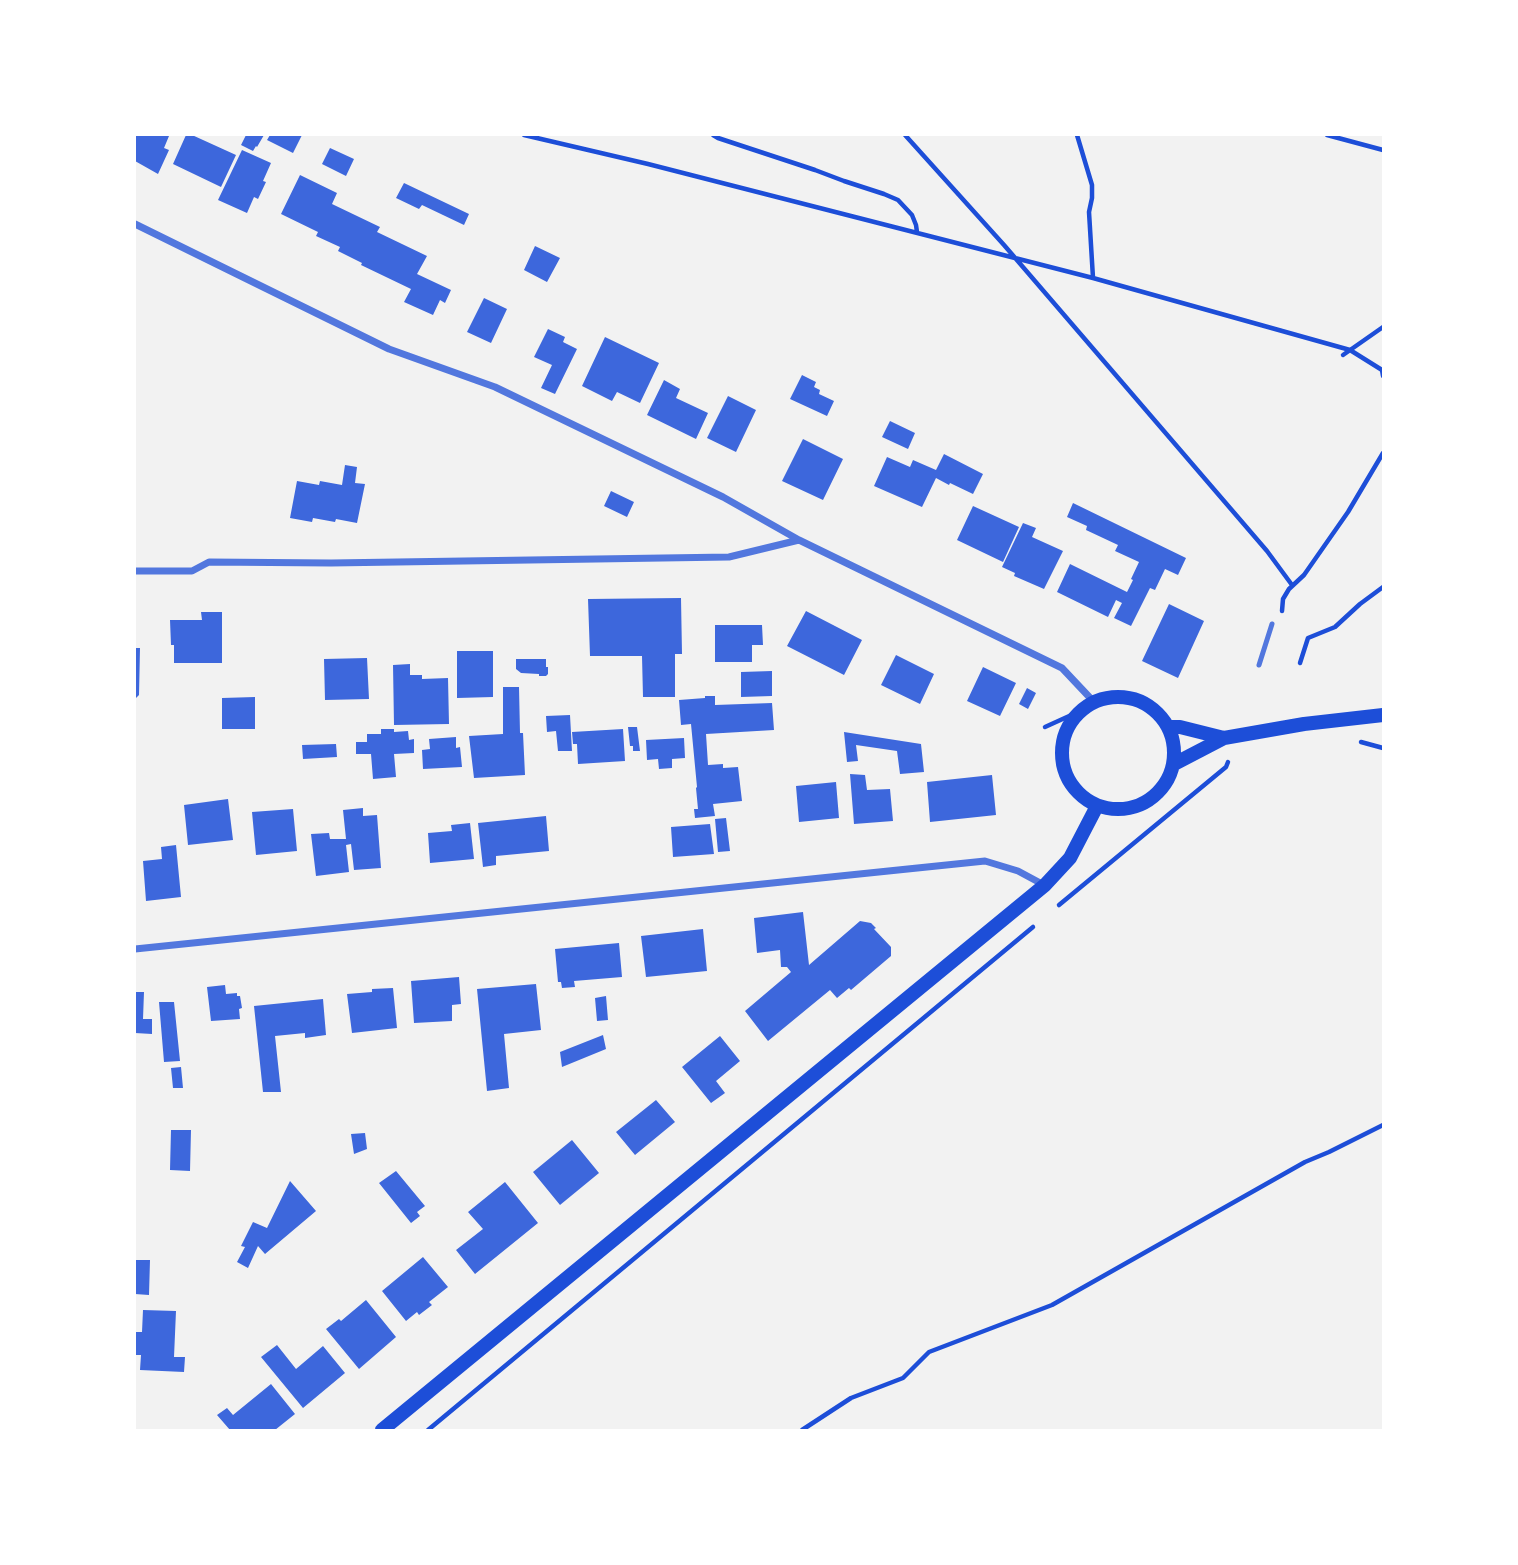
<!DOCTYPE html>
<style>
body{margin:0}
#map{position:relative;width:1518px;height:1565px;overflow:hidden;background:#f2f2f2;font-family:"Libre Baskerville",serif}
canvas{display:block}
.frame{position:absolute;inset:0;border:136px solid #fff;pointer-events:none}
</style>
<div id="map">
<canvas width="1518" height="1565"></canvas>
<div class="frame"></div>
</div>
<script>
const g = document.querySelector('canvas').getContext('2d');
g.lineJoin = 'round';
function fill(path, color) { g.fillStyle = color; g.fill(path, 'evenodd'); }
const shape = rows => new Path2D(rows.map(r => 'M' + r).join(''));
function trace(path, color, width, dash) { g.strokeStyle = color; g.lineWidth = width; g.lineCap = dash ? 'butt' : 'round'; g.setLineDash(dash || []); g.stroke(path); }
const building = shape([
 [135,135,169,136,164,148,169,150,158,174,135,161],
 [186,135,192,135,236,155,221,187,173,164],
 [246,135,264,135,257,147,256,146,253,151,241,145],
 [270,135,302,135,293,153,267,140],
 [330,148,354,159,346,176,322,164],
 [242,150,271,163,263,181,266,182,258,199,254,197,247,213,218,200],
 [300,175,337,193,332,204,380,227,377,232,427,256,417,274,451,290,445,303,440,300,433,315,404,302,411,289,361,265,362,263,338,251,340,247,316,236,318,232,281,214],
 [404,183,469,214,464,225,422,205,419,209,396,198],
 [535,246,560,258,547,282,524,270],
 [484,298,507,309,491,343,467,332],
 [548,329,565,337,563,342,577,349,555,394,541,388,552,365,534,357],
 [605,337,659,363,640,403,617,392,612,401,582,386],
 [802,375,816,382,814,387,820,390,819,394,834,401,827,416,790,399],
 [664,380,680,389,676,398,708,413,696,439,647,415],
 [728,396,756,410,736,452,707,438],
 [890,421,915,433,908,449,882,437],
 [803,439,843,459,823,500,782,481],
 [944,454,983,474,973,494,950,483,949,485,936,478,922,507,874,486,887,457,910,467,913,460,936,470],
 [345,465,357,467,355,483,365,484,357,523,336,519,335,522,313,518,312,522,290,518,297,481,319,485,320,481,342,485],
 [611,491,634,502,627,517,604,506],
 [1073,503,1186,558,1178,575,1165,569,1155,590,1150,588,1131,626,1114,618,1122,603,1116,600,1108,617,1057,592,1070,564,1127,592,1133,580,1131,579,1139,562,1115,551,1118,545,1086,530,1087,526,1067,517],
 [973,506,1019,527,1003,562,957,540],
 [1023,523,1036,528,1032,537,1063,551,1044,589,1014,576,1015,573,1002,567],
 [681,598,682,654,675,654,675,697,643,697,642,656,590,656,588,599],
 [1169,604,1204,621,1178,678,1142,661],
 [806,611,862,640,844,675,787,646],
 [201,612,222,612,222,663,174,663,174,645,171,645,170,620,202,620],
 [715,625,762,625,763,645,752,645,752,662,715,662],
 [135,648,140,648,139,695,135,699],
 [457,651,493,651,493,697,457,698],
 [896,655,934,674,920,704,881,685],
 [367,658,369,699,325,700,324,659],
 [516,659,546,659,546,667,548,667,548,674,546,676,539,676,539,674,521,673,516,669],
 [410,664,410,675,422,675,422,679,448,678,449,724,394,725,393,665],
 [983,667,1016,683,1000,716,967,701],
 [772,671,772,696,741,697,741,672],
 [503,687,519,687,520,733,523,733,525,775,474,778,469,736,503,734],
 [1027,688,1036,693,1028,709,1019,704],
 [705,696,715,696,715,705,772,703,774,730,706,734,708,765,723,764,723,768,738,767,742,801,713,804,715,816,695,818,694,809,698,809,696,788,697,787,691,724,681,725,679,700,705,698],
 [255,697,255,729,222,729,222,698],
 [570,715,572,751,558,751,556,731,547,732,546,716],
 [628,727,637,727,640,751,633,751,633,746,630,746],
 [381,729,394,729,394,732,408,731,409,740,414,739,414,753,394,754,396,777,373,779,371,754,356,754,356,742,367,742,367,734,381,734],
 [623,729,625,761,578,764,577,744,573,744,572,732],
 [844,732,921,744,924,772,900,774,897,751,856,745,858,761,847,762],
 [456,737,456,748,460,747,462,767,423,769,422,750,430,749,429,739],
 [684,738,685,758,672,759,672,768,659,769,658,759,647,760,646,740],
 [336,744,337,757,303,759,302,745],
 [850,774,865,775,867,790,890,789,893,821,854,824],
 [992,775,996,815,930,822,927,782],
 [836,782,839,818,799,822,796,786],
 [228,799,233,840,188,845,184,805],
 [363,808,363,816,377,815,381,868,354,870,351,844,346,845,349,872,316,876,311,834,329,833,330,839,346,839,343,810],
 [293,809,297,851,256,855,252,812],
 [546,816,549,851,496,856,496,865,483,867,478,823],
 [726,818,730,851,718,852,715,819],
 [470,823,474,859,430,863,428,833,452,831,451,825],
 [710,824,714,854,673,857,671,827],
 [176,845,181,897,146,901,143,861,162,859,161,847],
 [803,912,809,965,860,921,871,923,876,928,874,929,891,947,891,956,851,990,849,988,837,998,830,990,768,1041,745,1011,791,972,787,967,781,967,780,950,757,953,754,918],
 [703,929,707,971,646,977,641,936],
 [619,943,622,977,574,981,575,987,562,988,561,982,558,982,555,949],
 [459,977,461,1004,452,1005,452,1021,414,1023,411,981],
 [536,984,541,1030,504,1034,509,1088,487,1091,477,989],
 [225,985,226,994,237,993,237,996,240,996,242,1008,239,1009,240,1019,211,1021,207,987],
 [393,988,397,1028,352,1033,347,994,372,992,372,989],
 [135,992,144,992,143,1019,152,1019,152,1034,135,1033],
 [606,996,608,1020,597,1021,595,998],
 [323,999,326,1035,305,1038,305,1033,275,1036,281,1092,263,1092,254,1006],
 [159,1002,174,1002,180,1061,164,1062],
 [603,1035,606,1049,562,1067,560,1052],
 [720,1036,740,1061,716,1081,725,1093,711,1103,682,1067],
 [181,1067,183,1088,173,1088,171,1068],
 [656,1100,675,1122,635,1155,616,1132],
 [171,1130,191,1130,190,1171,170,1170],
 [365,1133,367,1149,354,1154,351,1134],
 [572,1140,599,1173,560,1205,533,1172],
 [396,1171,425,1206,417,1212,420,1216,411,1223,379,1183],
 [290,1181,316,1211,265,1254,258,1246,248,1268,237,1262,245,1247,241,1246,253,1222,267,1228],
 [505,1182,538,1223,475,1274,456,1250,483,1229,468,1212],
 [423,1257,448,1287,429,1302,432,1305,419,1315,417,1312,406,1321,382,1291],
 [135,1260,150,1260,149,1295,135,1294],
 [366,1300,396,1337,359,1369,326,1329,339,1319,341,1321],
 [143,1310,176,1311,174,1357,185,1357,184,1372,140,1370,141,1355,135,1355,135,1332,142,1332],
 [277,1345,296,1369,323,1346,345,1373,303,1408,261,1357],
 [271,1384,295,1414,275,1430,230,1430,217,1415,227,1408,233,1415]
]);
const path = shape([
 [524,135,648,164,1093,278,1350,350,1382,370,1383,376],
 [713,135,718,138,815,170,844,181,884,194,898,200,912,215,916,225,917,232],
 [905,135,1004,245,1267,551,1292,585],
 [1077,135,1092,185,1092,198,1089,212,1093,278],
 [1327,135,1383,150],
 [1343,355,1383,327],
 [1282,611,1283,599,1289,589,1304,575,1348,512,1383,453],
 [1300,663,1308,638,1335,627,1360,604,1383,587],
 [1045,727,1078,712],
 [1361,742,1383,748],
 [1059,905,1226,767,1228,762],
 [428,1430,1033,927],
 [802,1430,851,1398,903,1378,929,1352,1052,1305,1305,1162,1329,1152,1383,1125]
]);
const service = shape([
 [1259,665,1272,624]
]);
const minor = shape([
 [135,224,389,349,495,387,723,497,799,540,1062,668,1094,702],
 [135,571,192,571,209,562,331,563,729,557,799,540],
 [135,949,985,861,1018,871,1044,885]
]);
const secondary = shape([
 '1062 753a56 56 0 1 1 112 0a56 56 0 1 1-112 0Z',
 [1169,727,1180,727,1224,738],
 [1176,763,1224,738,1304,724,1383,715],
 [382,1430,1045,885,1070,858,1097,806]
]);
fill(building, '#3d67dc');
trace(path, '#1d4ed8', 4.5);
trace(service, '#5277de', 5);
trace(minor, '#5277de', 7);
trace(secondary, '#1d4ed8', 14);
</script>
